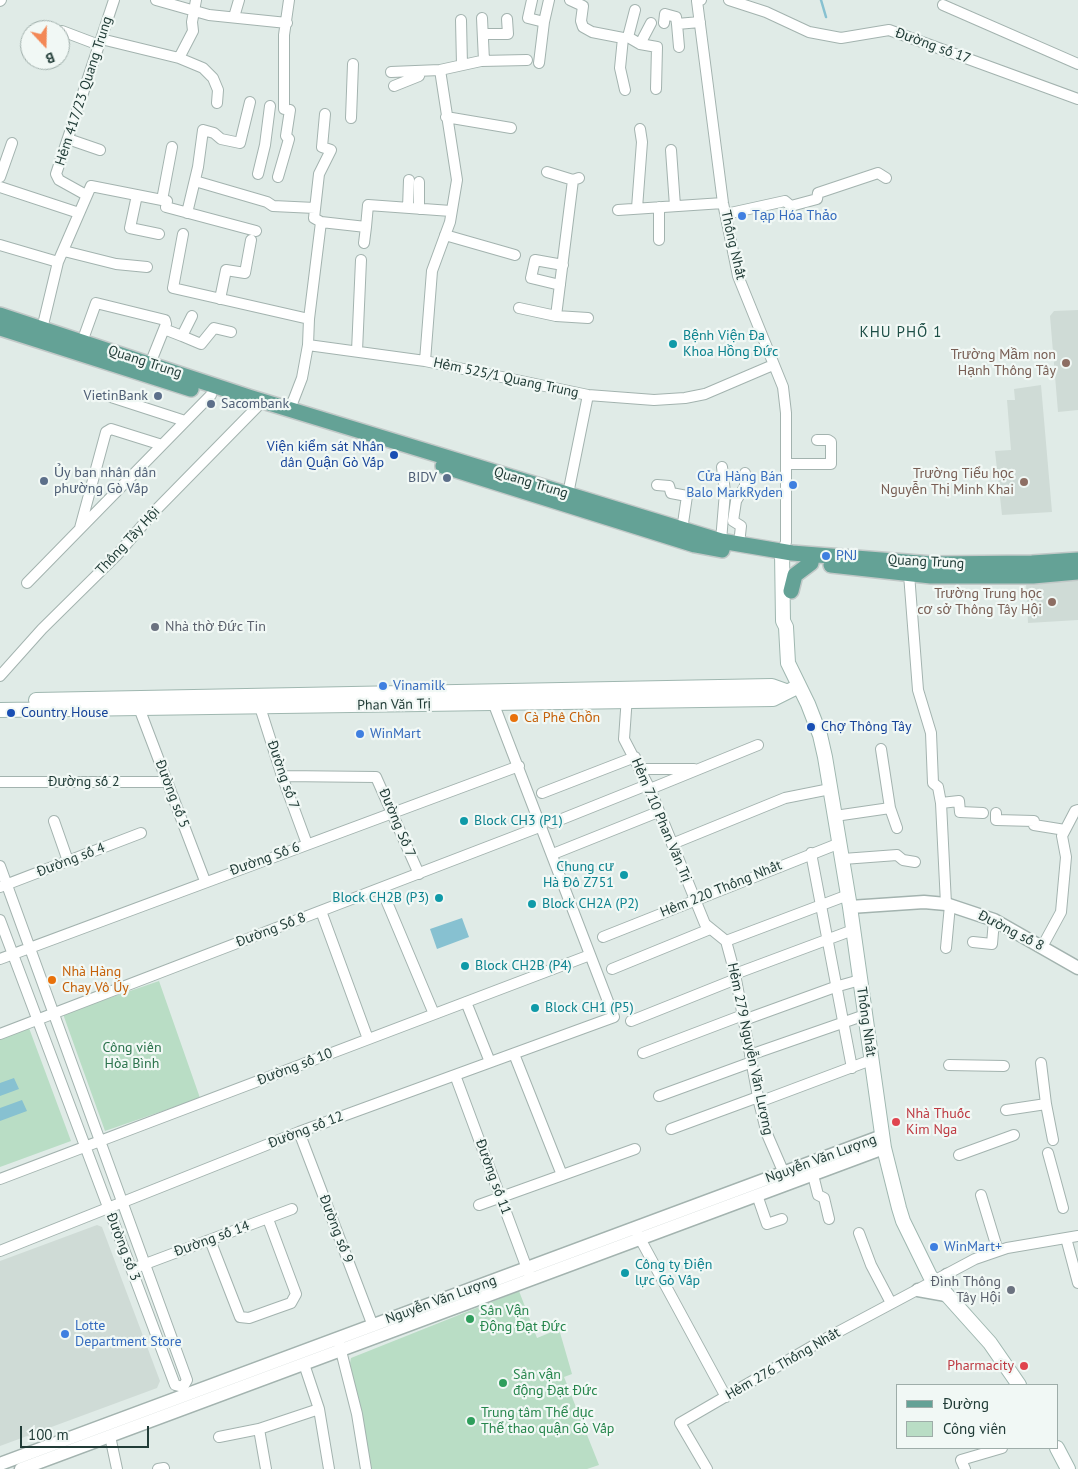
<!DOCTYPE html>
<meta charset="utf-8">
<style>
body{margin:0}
#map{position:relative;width:1078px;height:1469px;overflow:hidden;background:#e0ebe7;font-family:"PT Sans",sans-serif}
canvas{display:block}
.legend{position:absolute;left:896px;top:1384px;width:162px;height:65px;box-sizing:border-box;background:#f1f8f5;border:1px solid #9eada9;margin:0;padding:6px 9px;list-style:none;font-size:15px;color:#213c37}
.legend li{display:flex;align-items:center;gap:10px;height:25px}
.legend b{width:25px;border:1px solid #9eada9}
.north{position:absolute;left:20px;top:20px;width:50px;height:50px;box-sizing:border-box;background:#f1f8f5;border:1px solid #9eada9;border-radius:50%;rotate:159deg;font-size:14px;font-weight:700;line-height:20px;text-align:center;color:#213c37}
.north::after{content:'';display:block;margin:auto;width:18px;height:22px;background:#f38856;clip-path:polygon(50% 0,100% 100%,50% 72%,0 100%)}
.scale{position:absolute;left:20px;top:1426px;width:129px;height:22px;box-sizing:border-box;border:2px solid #213c37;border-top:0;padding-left:6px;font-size:15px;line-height:18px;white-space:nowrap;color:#213c37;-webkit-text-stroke:4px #f1f8f5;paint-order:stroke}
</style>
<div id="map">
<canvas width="1078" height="1469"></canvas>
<ul class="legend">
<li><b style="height:6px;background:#64a296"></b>Đường</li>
<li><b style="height:14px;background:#b9ddc5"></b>Công viên</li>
</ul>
<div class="north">B</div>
<div class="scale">100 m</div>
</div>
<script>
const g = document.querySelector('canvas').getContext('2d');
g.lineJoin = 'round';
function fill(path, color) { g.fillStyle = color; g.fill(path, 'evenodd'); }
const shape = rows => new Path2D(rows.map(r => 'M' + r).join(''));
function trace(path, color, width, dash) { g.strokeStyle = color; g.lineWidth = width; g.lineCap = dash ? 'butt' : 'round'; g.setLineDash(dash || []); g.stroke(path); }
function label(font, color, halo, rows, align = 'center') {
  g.font = font + ' "PT Sans",sans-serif'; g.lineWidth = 4.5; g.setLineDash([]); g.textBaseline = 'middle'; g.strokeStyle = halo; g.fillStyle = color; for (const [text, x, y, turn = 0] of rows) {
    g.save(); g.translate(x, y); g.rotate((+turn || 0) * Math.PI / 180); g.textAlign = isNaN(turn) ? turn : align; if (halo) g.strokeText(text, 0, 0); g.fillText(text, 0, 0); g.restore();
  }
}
const built = shape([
 [1078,310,1078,410,1058,412,1050,316,1054,311],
 [1041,385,1052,512,1002,515,995,451,1011,450,1007,400,1015,400,1014,389],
 [1078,580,1078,620,1028,623,1026,584],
 [97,1225,102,1227,160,1381,157,1388,0,1446,0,1261]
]);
const green = shape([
 [159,981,200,1098,105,1131,63,1014],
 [29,1028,71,1141,0,1167,0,1039],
 [519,1291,537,1338,559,1329,572,1374,564,1377,599,1465,587,1469,371,1469,350,1363,351,1358]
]);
const water = shape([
 [462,918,469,937,437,949,430,929],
 [14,1078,19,1089,0,1096,0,1083],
 [22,1100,27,1111,0,1121,0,1108]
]);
const stream = shape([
 [821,0,826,17]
]);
const minor = shape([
 [156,0,209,15,287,23],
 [196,0,192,22,193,31,179,58,203,68,213,78,218,90,217,103],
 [532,0,528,18,544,22,539,63],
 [570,0,583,6,581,21,583,27,592,32,623,38,620,68,625,90],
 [701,0,697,1,723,203,735,261,738,276,783,387,786,413,786,542,782,552],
 [729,0,766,12,809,32,841,38,889,30,1078,99],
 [0,1,1,0],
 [943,5,1078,64],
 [635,10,628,37,640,44,657,47,656,89],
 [234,17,239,0],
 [482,18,484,61],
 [461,20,462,65],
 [544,22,549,0],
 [664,23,665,14,676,17,677,24,700,22],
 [677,24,679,47],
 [62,31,99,45],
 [483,34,508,34,507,19],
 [101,39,179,58],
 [640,44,651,23],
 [391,72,440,70,481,61,527,60],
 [394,86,419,76,420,72],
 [284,109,284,35,289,0],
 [446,117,511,128],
 [351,118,353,64],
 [68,139,100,150],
 [671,150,675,206],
 [547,172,573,180,579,178],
 [258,174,265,145,270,106],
 [0,177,12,143],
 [278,177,289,139,286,136,290,110],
 [195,181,267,202,273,206,315,208],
 [0,187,79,213],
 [86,195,59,180,56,174,114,0],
 [137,195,130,228,159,234],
 [162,200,172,147],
 [408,208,409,180],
 [637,208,642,142,640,129],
 [419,209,419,182],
 [618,210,723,203],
 [187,213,198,167,203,130,214,133,221,139,240,143,250,102],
 [726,214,785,201,791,206,817,199,818,193,878,173,886,178],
 [321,222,366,227,368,205,451,211],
 [183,234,173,288,309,319],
 [445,235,515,255],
 [659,240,659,207],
 [364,243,366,227],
 [0,245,58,262],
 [64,251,116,264,147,267],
 [560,285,531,278,535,260,563,265],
 [220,299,226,270,245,273,251,240],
 [519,308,556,316,588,318],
 [556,316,573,180],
 [42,329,58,262,91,186,167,201,166,207,256,231],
 [164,329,182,336,192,316],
 [182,336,201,344,214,328,231,332],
 [82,342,96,303,165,320,166,324,150,364],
 [308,345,425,361,432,271,450,222,457,180,440,70],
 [357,351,361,260],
 [425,361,588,395,654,400,685,398,705,394,773,365],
 [111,397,185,421],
 [290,409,302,378,308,345,309,319,321,222,314,218,319,174,331,150,322,147,325,114],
 [786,464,831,464,831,442,828,440,817,440],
 [657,485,669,486,671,493,687,496,682,530],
 [568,494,588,395],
 [80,528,106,432,111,429,162,445],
 [721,541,725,492,722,467],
 [739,544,741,526,733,521,736,501,745,486,745,473],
 [909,574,918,690,931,733,933,783,938,787,941,803,946,904],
 [27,583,211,395],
 [0,676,42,629,117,555,152,514,257,407],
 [627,696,624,739,650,789,705,924,726,941,735,974,759,1102,767,1134,786,1178],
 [260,707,282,776,307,844],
 [139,708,205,881],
 [881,749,890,808],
 [640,769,694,769],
 [282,776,376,777,419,874],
 [0,782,167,782],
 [650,789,758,745],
 [542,793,635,757],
 [941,803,959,801,960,812,983,813],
 [996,813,996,820,1034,821,1034,825,1065,830],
 [835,816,890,808,897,828],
 [54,821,68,861],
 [552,823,647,785],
 [672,844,785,798,830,789],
 [811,853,852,1068],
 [553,854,658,812],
 [843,859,897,855,903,860,915,862],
 [0,866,187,1380,183,1387],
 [0,887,141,833],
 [381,888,434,1014],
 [321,911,368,1039],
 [0,920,175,1385,183,1387],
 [603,937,840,843],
 [726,941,848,895],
 [973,942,992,944,994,920],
 [1042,947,1061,912,1066,857,1062,836,1075,811,1078,810],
 [946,948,950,905],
 [0,959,519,766],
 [612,969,710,929],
 [735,974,853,930],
 [466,1002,490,1062],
 [744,1020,835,987,860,980],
 [631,1021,736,979],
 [0,1034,542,826],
 [643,1053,743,1015],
 [514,1054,562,1175],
 [750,1055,865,1015],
 [1041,1063,1046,1104,1053,1140],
 [949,1065,1004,1066],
 [455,1075,529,1274],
 [659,1096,752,1062],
 [759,1102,871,1060],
 [1006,1110,1046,1104],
 [671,1129,758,1097],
 [299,1132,373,1326],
 [1048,1153,1063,1208],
 [959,1155,1014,1135],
 [813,1175,818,1195,824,1198,829,1219],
 [0,1179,590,955],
 [757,1195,767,1224,782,1219],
 [981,1195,998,1251],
 [479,1205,635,1149],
 [637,1233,726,1397],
 [859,1233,871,1265,891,1303],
 [1066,1238,1078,1283],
 [210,1240,240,1317,249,1318,274,1309,291,1303,296,1294,268,1219],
 [0,1251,299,1132,614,1017,491,697],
 [140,1266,292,1209],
 [339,1343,357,1414,366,1469],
 [304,1364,319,1409,329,1469],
 [110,1436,117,1469],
 [219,1437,259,1429],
 [158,1469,164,1468],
 [266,1469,259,1429,319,1409],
 [707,1469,680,1423,823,1340,975,1259,1007,1248,1078,1236],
 [965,1469,961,1460,1002,1448]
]);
const tertiary = shape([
 [850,907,924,902,946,904,994,920,1078,968],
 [918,1290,946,1295],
 [946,1295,943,1285,947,1275],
 [0,1464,882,1136],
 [21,1469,884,1148]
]);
const secondary = shape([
 [782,552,783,621,786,627,788,663,808,704,820,735,825,757,850,907,884,1148,899,1208,903,1221,930,1276,990,1343,1019,1385],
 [36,700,772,686,786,691],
 [0,710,773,699,799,686],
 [1057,1448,1068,1469]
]);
const primary = shape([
 [0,315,249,397,721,541,792,553,932,564,1032,563,1078,560],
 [0,328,191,389],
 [443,466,695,545,722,550],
 [831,565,931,576,1033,576,1078,572],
 [791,591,795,575,811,563]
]);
const markers = [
 [742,216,5,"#3f7fe0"],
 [673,344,5,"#0f9aa8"],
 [1066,363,5,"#8d6e63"],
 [158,396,5,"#5c6f8a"],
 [211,404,5,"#5c6f8a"],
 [394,455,5,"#1a4fb4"],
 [447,478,5,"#5c6f8a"],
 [44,481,5,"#5c6f8a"],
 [1024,482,5,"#8d6e63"],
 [793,485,5,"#3f7fe0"],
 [826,556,5,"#3f7fe0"],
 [1052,602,5,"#8d6e63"],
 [155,627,5,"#6b7280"],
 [383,686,5,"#3f7fe0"],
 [11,713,5,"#1a4fb4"],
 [514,718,5,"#e8710a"],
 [811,727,5,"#1a4fb4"],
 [360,734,5,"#3f7fe0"],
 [464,821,5,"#0f9aa8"],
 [624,875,5,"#0f9aa8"],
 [439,898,5,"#0f9aa8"],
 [532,904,5,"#0f9aa8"],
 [465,966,5,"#0f9aa8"],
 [52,980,5,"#e8710a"],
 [535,1008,5,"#0f9aa8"],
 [896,1122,5,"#e0444e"],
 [934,1247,5,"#3f7fe0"],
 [625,1273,5,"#0f9aa8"],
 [1011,1290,5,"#6b7280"],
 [470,1319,5,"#2e9e5b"],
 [65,1334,5,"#3f7fe0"],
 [1024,1366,5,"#e0444e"],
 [503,1383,5,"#2e9e5b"],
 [471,1421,5,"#2e9e5b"]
];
const streetNames = [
 ["Đường số 17",933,46,20],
 ["Hẻm 417/23 Quang Trung",84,91,-72],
 ["Thống Nhất",733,245,77],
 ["Quang Trung",145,362,18],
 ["Hẻm 525/1 Quang Trung",506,378,12],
 ["Quang Trung",531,483,17],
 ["Thông Tây Hội",128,541,-47],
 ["Quang Trung",926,562,3],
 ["Phan Văn Trị",394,705,-1],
 ["Đường số 7",283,775,71],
 ["Đường số 2",84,782],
 ["Đường số 5",172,794,69],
 ["Hẻm 710 Phan Văn Trị",661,820,67],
 ["Đường Số 7",397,823,67],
 ["Đường Số 6",265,859,-20],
 ["Đường số 4",71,860,-21],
 ["Hẻm 220 Thống Nhất",721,889,-22],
 ["Đường Số 8",271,930,-21],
 ["Đường số 8",1011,931,27],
 ["Thống Nhất",866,1022,82],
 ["Hẻm 279 Nguyễn Văn Lượng",750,1049,78],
 ["Đường số 10",295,1067,-21],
 ["Đường số 12",306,1130,-21],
 ["Nguyễn Văn Lượng",821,1159,-20],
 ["Đường số 11",493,1177,70],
 ["Đường số 9",336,1229,69],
 ["Đường số 14",212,1239,-20],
 ["Đường số 3",123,1247,69],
 ["Nguyễn Văn Lượng",441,1300,-20],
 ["Hẻm 276 Thống Nhất",783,1364,-30]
];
const shopNames = [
 ["Tạp Hóa Thảo",752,216],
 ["Cửa Hàng Bán",783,477,"right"],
 ["Balo MarkRyden",783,493,"right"],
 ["PNJ",836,556],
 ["Vinamilk",393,686],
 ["WinMart",370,734],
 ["WinMart+",944,1247],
 ["Lotte",75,1326],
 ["Department Store",75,1342]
];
const cultureNames = [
 ["Bệnh Viện Đa",683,336],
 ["Khoa Hồng Đức",683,352],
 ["Block CH3 (P1)",474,821],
 ["Chung cư",614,867,"right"],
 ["Hà Đô Z751",614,883,"right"],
 ["Block CH2B (P3)",429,898,"right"],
 ["Block CH2A (P2)",542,904],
 ["Block CH2B (P4)",475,966],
 ["Block CH1 (P5)",545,1008],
 ["Công ty Điện",635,1265],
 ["lực Gò Vấp",635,1281]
];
const educationNames = [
 ["Trường Mầm non",1056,355],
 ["Hạnh Thông Tây",1056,371],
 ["Trường Tiểu học",1014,474],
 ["Nguyễn Thị Minh Khai",1014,490],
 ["Trường Trung học",1042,594],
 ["cơ sở Thông Tây Hội",1042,610]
];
const serviceNames = [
 ["VietinBank",148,396],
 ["Sacombank",221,404,"left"],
 ["Ủy ban nhân dân",54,473,"left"],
 ["phường Gò Vấp",54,489,"left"],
 ["BIDV",437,478]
];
const transitNames = [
 ["Viện kiểm sát Nhân",384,447,"right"],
 ["dân Quận Gò Vấp",384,463,"right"],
 ["Country House",21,713],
 ["Chợ Thông Tây",821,727]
];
const worshipNames = [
 ["Nhà thờ Đức Tin",165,627],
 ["Đình Thông",1001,1282,"right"],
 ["Tây Hội",1001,1298,"right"]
];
const foodNames = [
 ["Cà Phê Chồn",524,718],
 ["Nhà Hàng",62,972],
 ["Chay Vô Úy",62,988]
];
const parkNames = [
 ["Công viên",132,1048],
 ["Hòa Bình",132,1064]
];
const healthNames = [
 ["Nhà Thuốc",906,1114],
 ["Kim Nga",906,1130],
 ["Pharmacity",1014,1366,"right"]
];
const leisureNames = [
 ["Sân Vận",480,1311],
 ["Động Đạt Đức",480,1327],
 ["Sân vận",513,1375],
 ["động Đạt Đức",513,1391],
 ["Trung tâm Thể dục",481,1413],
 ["Thể thao quận Gò Vấp",481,1429]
];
const neighbourhoodNames = [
 ["KHU PHỐ 1",901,333]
];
fill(built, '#cfdbd6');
fill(green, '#b9ddc5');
fill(water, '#87c1d1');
trace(stream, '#87c1d1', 2.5);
trace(minor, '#a3b3af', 12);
trace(tertiary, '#a3b3af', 15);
trace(secondary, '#9fb7b0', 16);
trace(primary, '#c1c8c7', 18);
trace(minor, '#fff', 10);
trace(tertiary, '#fff', 12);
trace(secondary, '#fff', 14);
trace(primary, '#64a296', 15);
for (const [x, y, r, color] of markers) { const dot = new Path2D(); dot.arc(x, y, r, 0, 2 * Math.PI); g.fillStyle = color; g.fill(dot); trace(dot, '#f1f8f5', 2); }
label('14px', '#213c37', '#f1f8f5', streetNames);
label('14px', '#366cbe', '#f1f8f5', shopNames, 'left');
label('14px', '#0d838f', '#f1f8f5', cultureNames, 'left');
label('14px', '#785e54', '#f1f8f5', educationNames, 'right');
label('14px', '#4e5e75', '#f1f8f5', serviceNames, 'right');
label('14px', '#164399', '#f1f8f5', transitNames, 'left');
label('14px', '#5b616d', '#f1f8f5', worshipNames, 'left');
label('14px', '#c56008', '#f1f8f5', foodNames, 'left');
label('14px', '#2b734c', '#f1f8f5', parkNames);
label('14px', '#be3a42', '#f1f8f5', healthNames, 'left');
label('14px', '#27864d', '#f1f8f5', leisureNames, 'left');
g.letterSpacing = '1px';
label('15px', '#1d4e46', '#f1f8f5', neighbourhoodNames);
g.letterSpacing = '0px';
</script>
